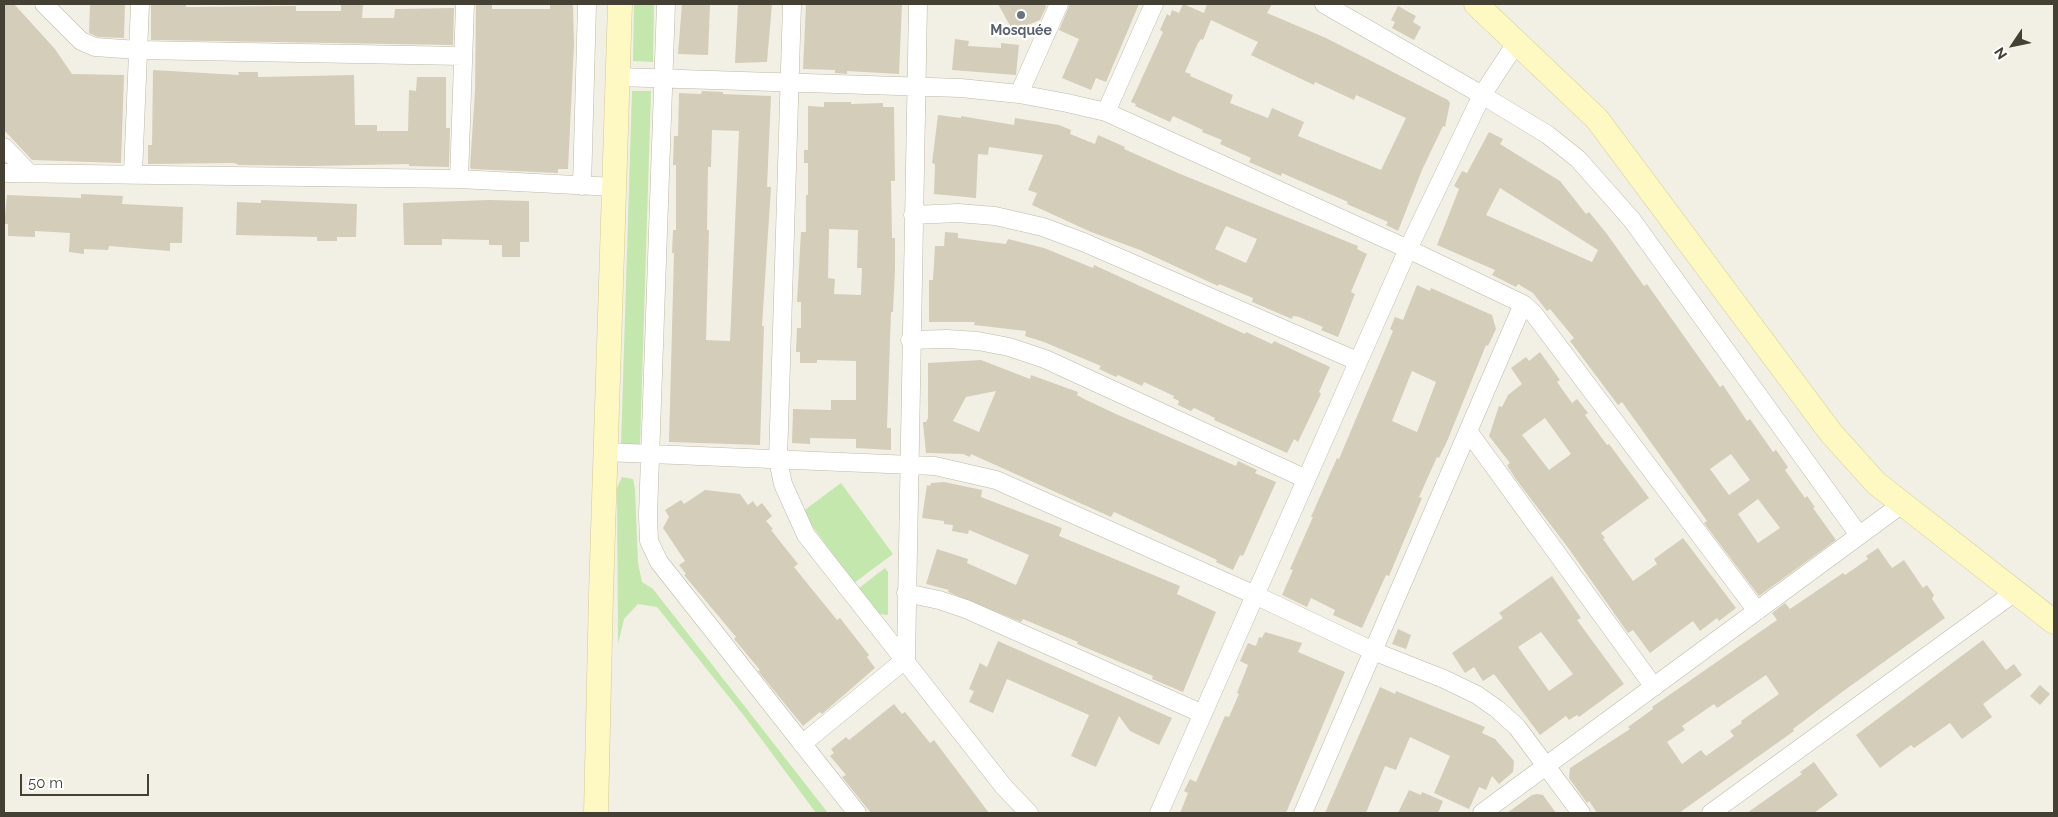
<!DOCTYPE html>
<meta charset="utf-8">
<style>
body{margin:0}
#map{position:relative;width:2058px;height:817px;overflow:hidden;background:#f2f0e4;font-family:Raleway,sans-serif}
canvas{display:block}
.frame{position:absolute;inset:0;border:5px solid #444034;pointer-events:none}
.north{position:absolute;left:1988px;top:20px;width:50px;height:50px;-webkit-text-stroke:4px #fff;paint-order:stroke;rotate:236deg;font-size:14px;font-weight:700;line-height:20px;text-align:center;color:#444034}
.north::after{content:'';display:block;margin:auto;width:18px;height:22px;background:#444034;clip-path:polygon(50% 0,100% 100%,50% 72%,0 100%)}
.scale{position:absolute;left:20px;top:774px;width:129px;height:22px;box-sizing:border-box;border:2px solid #444034;border-top:0;padding-left:6px;font-size:15px;line-height:18px;white-space:nowrap;color:#444034;-webkit-text-stroke:4px #fff;paint-order:stroke}
</style>
<div id="map">
<canvas width="2058" height="817"></canvas>
<div class="frame"></div>
<div class="north">N</div>
<div class="scale">50 m</div>
</div>
<script>
const g = document.querySelector('canvas').getContext('2d');
g.lineJoin = 'round';
function fill(path, color) { g.fillStyle = color; g.fill(path, 'evenodd'); }
const shape = rows => new Path2D(rows.map(r => 'M' + r).join(''));
function trace(path, color, width, dash) { g.strokeStyle = color; g.lineWidth = width; g.lineCap = dash ? 'butt' : 'round'; g.setLineDash(dash || []); g.stroke(path); }
function label(font, color, halo, rows, align = 'center') {
  g.font = font + ' Raleway,sans-serif'; g.lineWidth = 4.5; g.setLineDash([]); g.textBaseline = 'middle'; g.strokeStyle = halo; g.fillStyle = color; for (const [text, x, y, turn = 0] of rows) {
    g.save(); g.translate(x, y); g.rotate((+turn || 0) * Math.PI / 180); g.textAlign = isNaN(turn) ? turn : align; if (halo) g.strokeText(text, 0, 0); g.fillText(text, 0, 0); g.restore();
  }
}
const green = shape([
 [634,4,654,4,653,62,633,61],
 [632,91,651,91,640,445,621,445],
 [622,477,633,479,635,489,638,563,642,582,653,589,828,813,816,813,745,717,657,607,638,604,624,619,618,644,617,488],
 [841,483,893,554,854,583,802,512],
 [885,568,888,572,888,615,879,614,859,588]
]);
const building = shape([
 [4,4,14,4,55,49,72,74,124,75,121,163,32,160,4,130],
 [90,4,125,4,124,38,98,37,89,33],
 [151,4,186,4,186,7,296,6,296,11,341,11,341,5,363,5,362,18,394,18,395,9,454,8,453,45,151,40],
 [476,4,492,4,492,9,550,9,550,4,573,4,574,45,568,169,558,169,558,173,471,169,470,167,475,91],
 [682,4,710,4,708,55,678,54],
 [738,4,772,4,767,62,735,63],
 [806,4,902,4,899,74,847,71,847,74,835,73,835,70,803,69],
 [998,4,1045,4,1046,7,1040,20,1013,31],
 [1070,4,1139,4,1106,82,1096,78,1091,90,1062,78,1079,39,1059,30],
 [1183,4,1204,13,1207,4,1272,4,1267,13,1326,38,1448,100,1450,103,1445,127,1443,126,1422,170,1398,231,1386,225,1388,222,1347,204,1348,202,1282,173,1281,176,1249,162,1251,158,1220,144,1222,140,1202,132,1203,130,1173,116,1170,122,1135,106,1136,104,1131,102,1163,32,1160,30,1167,14,1170,16,1172,10,1179,13],
 [1211,20,1258,42,1251,55,1314,85,1315,82,1354,100,1356,95,1406,118,1381,170,1298,136,1304,122,1272,108,1268,118,1230,103,1233,95,1190,76,1191,74,1185,72,1198,43,1201,39,1203,40],
 [1398,6,1416,16,1413,22,1421,27,1414,40,1392,28,1395,22,1391,20],
 [955,39,969,41,968,46,1001,48,1001,43,1019,45,1016,75,952,70],
 [153,70,239,75,238,72,258,72,258,77,354,75,355,125,377,125,377,131,408,131,409,90,416,91,417,77,446,77,446,128,450,128,449,167,409,166,409,164,315,166,239,165,234,163,148,164,148,145,152,145],
 [702,91,723,92,723,94,771,96,767,187,771,187,762,326,764,326,760,445,669,442,674,253,672,253,673,230,676,230,676,165,673,165,674,136,678,136,679,93,701,94],
 [712,130,739,131,730,341,706,340,709,230,707,230,708,167,711,167],
 [824,102,851,102,851,104,883,103,883,107,894,107,895,181,891,181,892,238,895,238,895,269,893,312,891,312,887,428,891,428,891,450,856,448,856,439,810,438,810,444,792,443,793,409,831,410,831,400,856,400,856,361,817,360,817,363,800,363,800,352,796,352,797,328,801,328,801,302,797,302,801,232,806,232,806,195,808,195,808,163,804,163,804,150,808,150,808,106,824,107],
 [829,229,858,230,857,268,862,268,861,295,834,294,835,279,828,278],
 [938,115,961,118,961,116,1014,125,1015,118,1059,125,1071,130,1070,134,1095,144,1098,135,1125,147,1124,149,1178,173,1358,246,1357,249,1367,254,1351,292,1355,294,1338,337,1321,330,1323,327,1299,317,1293,316,1292,319,1252,302,1253,298,1219,284,1218,286,1140,250,1091,232,1032,205,1037,193,1028,190,1043,155,989,147,988,155,978,154,976,198,934,194,935,164,932,163],
 [1226,226,1257,239,1246,263,1215,249],
 [1489,132,1503,139,1500,144,1560,181,1586,214,1589,212,1607,234,1644,286,1647,284,1720,387,1723,385,1747,421,1750,419,1773,452,1776,450,1788,467,1785,470,1805,498,1807,496,1815,507,1813,508,1836,540,1759,596,1704,523,1707,521,1622,402,1618,405,1570,341,1574,338,1550,309,1547,311,1533,293,1518,284,1516,287,1492,275,1495,270,1437,245,1459,189,1454,186,1462,171,1467,173],
 [1500,188,1598,250,1592,262,1486,215],
 [1731,454,1750,480,1729,495,1710,469],
 [1758,499,1780,528,1758,543,1738,514],
 [81,194,123,196,122,204,183,207,182,243,170,243,170,251,109,246,108,250,84,249,84,254,69,252,70,233,35,231,35,237,8,236,8,224,4,224,7,195,81,198],
 [261,200,357,204,356,237,337,237,337,241,317,241,317,237,236,235,237,202,261,203],
 [489,200,529,201,529,242,520,242,520,257,502,257,502,245,489,245,489,240,442,239,442,245,404,245,403,203],
 [945,232,958,233,958,238,1006,244,1008,239,1044,248,1093,268,1094,265,1245,334,1246,332,1272,344,1274,341,1330,367,1319,392,1321,394,1298,442,1294,439,1287,453,1214,420,1215,418,1194,408,1191,411,1178,405,1179,401,1173,398,1174,396,1144,382,1142,386,1118,375,1116,377,1099,369,1101,366,1044,342,1025,336,1026,331,974,325,975,322,929,322,929,280,933,280,935,246,944,246],
 [1417,285,1430,291,1431,288,1492,315,1496,329,1488,346,1486,345,1448,439,1439,458,1437,457,1419,497,1422,498,1389,576,1386,575,1362,628,1333,615,1335,610,1311,598,1307,607,1282,595,1293,570,1290,569,1313,517,1311,517,1337,458,1339,459,1393,331,1390,329,1395,317,1403,320],
 [1412,371,1436,382,1417,432,1392,421],
 [1540,352,1560,380,1557,382,1572,403,1577,399,1588,413,1585,415,1607,445,1609,444,1649,498,1601,533,1605,538,1603,539,1633,581,1657,564,1654,559,1683,538,1736,608,1719,621,1717,618,1700,631,1693,621,1650,653,1633,630,1628,633,1569,549,1515,478,1507,465,1510,463,1489,436,1499,406,1502,407,1508,395,1522,384,1511,368,1526,357,1529,361],
 [1545,418,1571,454,1549,470,1522,435],
 [981,360,1030,379,1031,375,1078,392,1077,395,1084,399,1116,414,1236,466,1238,461,1257,470,1255,473,1276,482,1243,556,1240,555,1233,570,1216,562,1217,560,1114,512,1111,517,971,454,970,457,963,454,926,453,923,422,926,422,928,418,928,363],
 [996,391,979,432,953,421,966,397],
 [944,482,982,490,981,497,1062,528,1059,536,1180,586,1177,594,1216,612,1183,692,1152,679,1153,676,1077,644,1078,642,1023,619,1021,622,948,592,949,590,926,584,937,549,968,559,967,563,1016,585,1029,555,969,530,968,534,952,531,953,525,944,524,944,521,922,518,927,485,930,486,931,483],
 [705,490,740,494,748,505,753,501,757,507,762,503,772,516,766,521,773,529,771,530,798,564,794,567,837,620,840,618,869,655,867,657,875,668,822,714,820,712,803,726,758,671,760,670,734,639,736,637,684,575,686,574,679,565,685,561,663,528,669,517,665,510,681,500,684,504],
 [1878,548,1892,568,1904,560,1923,588,1927,585,1934,595,1932,599,1945,618,1842,692,1793,729,1794,731,1679,813,1597,813,1589,801,1587,803,1569,778,1570,768,1630,729,1628,727,1653,709,1652,707,1777,620,1772,613,1785,603,1790,609,1843,573,1845,575,1868,559,1866,556],
 [1766,675,1779,694,1741,721,1742,723,1730,731,1734,736,1706,756,1701,750,1682,764,1667,742,1685,730,1682,726,1714,704,1717,708],
 [1552,576,1581,618,1577,620,1624,684,1579,717,1577,715,1569,720,1566,716,1540,735,1494,674,1483,681,1474,667,1465,673,1452,653,1503,618,1499,613],
 [1541,632,1573,674,1549,691,1518,647],
 [1398,629,1411,635,1406,649,1392,644],
 [1265,632,1302,643,1298,652,1345,672,1286,813,1180,813,1188,793,1184,791,1190,779,1196,782,1225,716,1229,717,1239,694,1237,693,1248,665,1240,661,1248,643,1256,646,1259,637,1262,638],
 [1983,640,2006,670,2014,664,2022,675,1983,704,1992,717,1962,739,1950,723,1914,748,1911,745,1880,768,1856,735],
 [998,641,1172,718,1159,745,1130,731,1119,716,1096,767,1071,756,1089,715,1007,679,993,713,969,702,974,691,969,689,980,663,987,667],
 [2040,685,2050,694,2040,705,2030,696],
 [1380,687,1395,694,1396,691,1485,727,1482,733,1495,739,1514,761,1513,772,1499,784,1492,776,1486,790,1479,787,1469,809,1434,793,1450,756,1410,737,1396,770,1385,766,1366,813,1325,813],
 [894,704,902,714,905,712,930,743,934,740,989,813,871,813,842,777,846,775,830,756,834,753,831,749,846,737,849,740],
 [1814,762,1838,795,1814,813,1747,813,1802,774,1800,772],
 [1409,790,1421,795,1422,792,1443,801,1438,813,1398,813],
 [1537,794,1543,795,1556,813,1507,813,1532,795]
]);
const street = shape([
 [44,4,81,41,95,47,138,50,463,56],
 [666,4,648,515,649,541,659,562,857,813],
 [792,4,778,460,783,484,806,535,1004,787,1029,813],
 [1324,4,1482,95,1548,135,1578,159,1632,220,1859,535],
 [618,77,961,88,1019,94,1067,103,1106,112,1408,249,1523,304,1534,314,1757,611],
 [1019,94,1059,4],
 [1106,112,1154,4],
 [4,147,29,173],
 [4,173,459,179,614,187],
 [133,174,140,4],
 [459,179,465,4],
 [582,186,587,4],
 [913,215,958,213,995,216,1043,227,1083,242,1357,361],
 [910,340,947,339,978,341,1009,347,1045,359,1306,479],
 [1468,431,1654,687],
 [605,452,935,466,996,480,1255,595,1373,651,1444,679,1477,695,1497,709,1517,727,1581,813],
 [906,593,939,600,966,609,1203,714],
 [802,744,906,659,918,4],
 [1159,813,1408,249,1482,95,1517,42],
 [1303,813,1523,304],
 [1482,813,1902,504],
 [1711,813,2015,592]
]);
const secondary = shape([
 [1476,4,1597,119,1831,433,1876,483,2054,622],
 [596,813,601,594,620,4]
]);
const markers = [
 [1021,15,5,"#6b7280"]
];
const worshipNames = [
 ["Mosquée",1021,31]
];
fill(green, '#c4e7ad');
fill(building, '#d4cdba');
trace(street, '#bdb9a7', 19);
trace(secondary, '#d2ca94', 25);
trace(street, '#fff', 18);
trace(secondary, '#fef8c2', 24);
for (const [x, y, r, color] of markers) { const dot = new Path2D(); dot.arc(x, y, r, 0, 2 * Math.PI); g.fillStyle = color; g.fill(dot); trace(dot, '#fff', 2); }
label('bold 14px', '#5b616d', '#fff', worshipNames);
</script>
